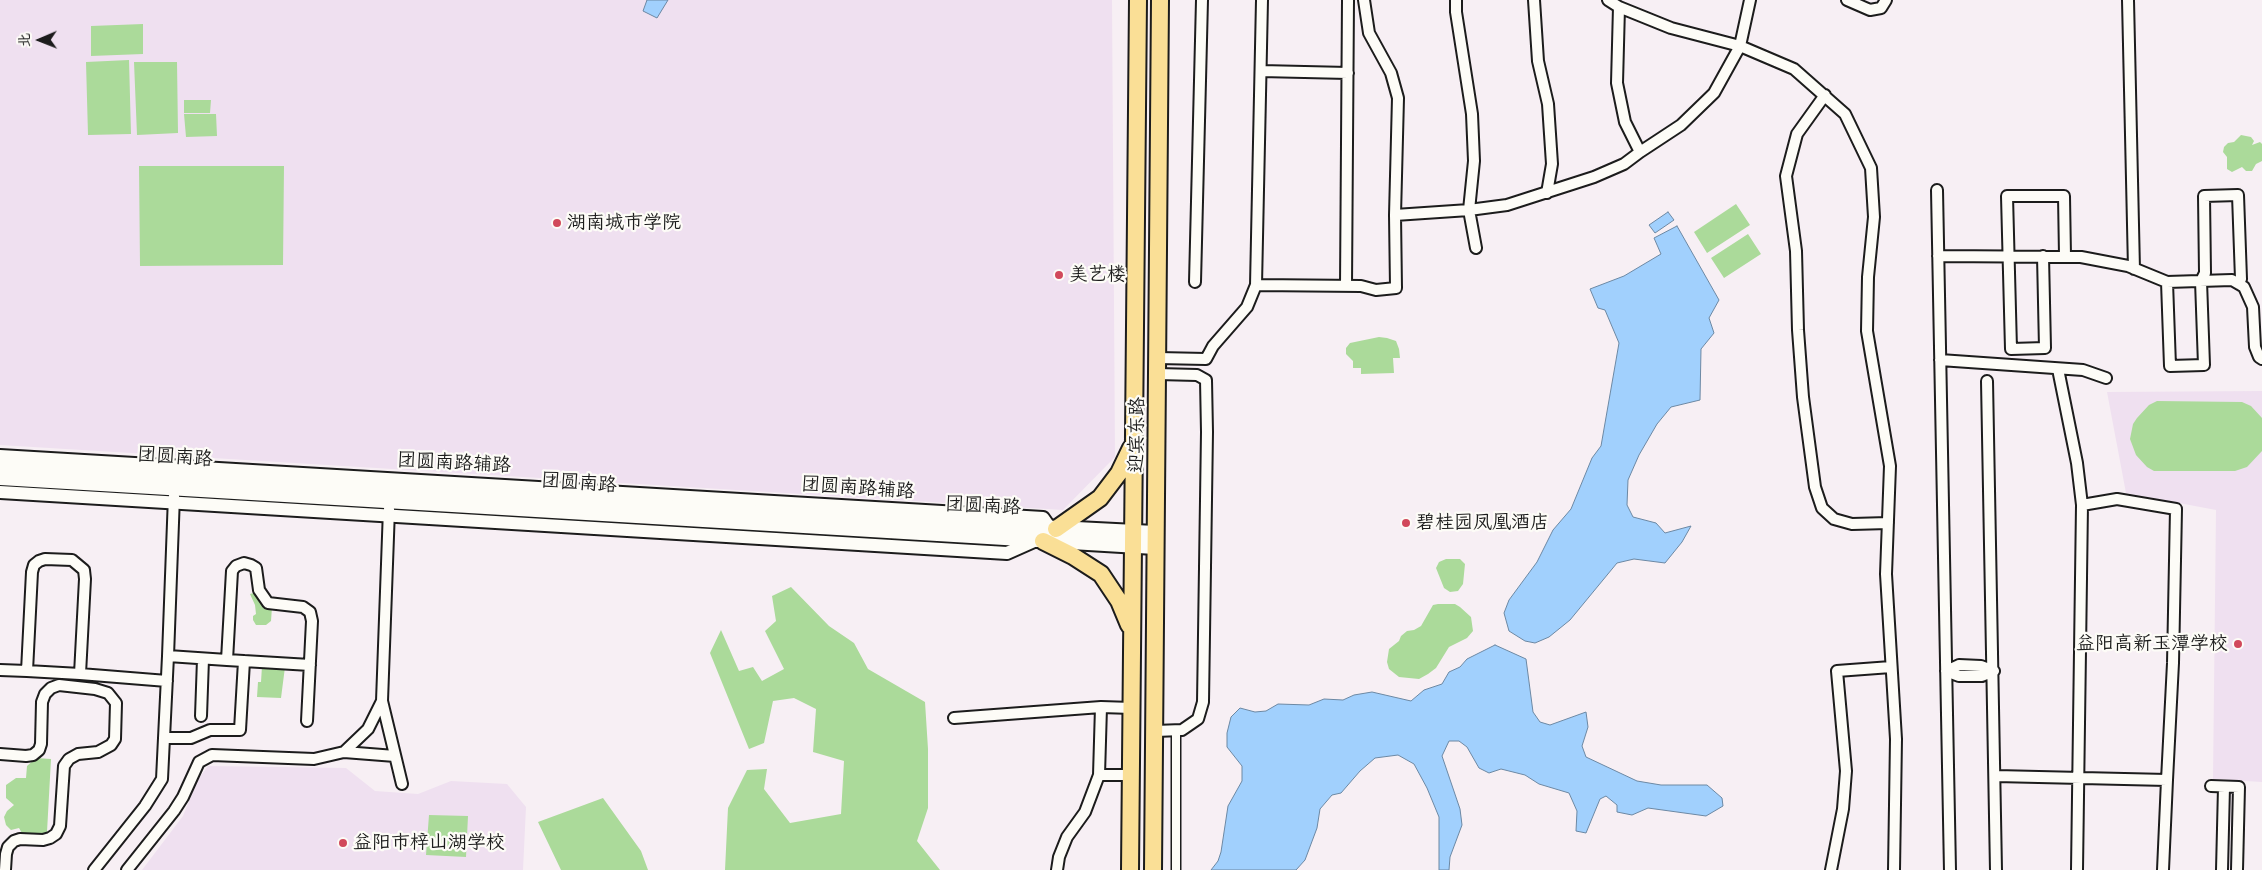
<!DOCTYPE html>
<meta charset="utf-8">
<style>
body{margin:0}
#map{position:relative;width:2262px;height:870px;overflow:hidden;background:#f7eff4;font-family:"Comic Neue","LXGW WenKai TC",sans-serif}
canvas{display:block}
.north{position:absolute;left:15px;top:15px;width:50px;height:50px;-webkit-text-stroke:4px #fdfcf7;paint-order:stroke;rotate:269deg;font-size:14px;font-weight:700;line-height:20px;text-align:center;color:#1c1c1c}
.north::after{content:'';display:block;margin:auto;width:18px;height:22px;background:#1c1c1c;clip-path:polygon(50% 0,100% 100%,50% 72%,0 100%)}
</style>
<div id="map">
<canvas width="2262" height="870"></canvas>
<div class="north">北</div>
</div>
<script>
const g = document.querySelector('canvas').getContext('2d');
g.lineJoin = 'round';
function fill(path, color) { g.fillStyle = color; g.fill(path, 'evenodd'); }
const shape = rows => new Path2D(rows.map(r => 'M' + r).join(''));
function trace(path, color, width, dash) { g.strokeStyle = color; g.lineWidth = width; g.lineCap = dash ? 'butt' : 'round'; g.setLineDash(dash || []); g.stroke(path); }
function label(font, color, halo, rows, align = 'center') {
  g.font = font + ' "Comic Neue","LXGW WenKai TC",sans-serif'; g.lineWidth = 4.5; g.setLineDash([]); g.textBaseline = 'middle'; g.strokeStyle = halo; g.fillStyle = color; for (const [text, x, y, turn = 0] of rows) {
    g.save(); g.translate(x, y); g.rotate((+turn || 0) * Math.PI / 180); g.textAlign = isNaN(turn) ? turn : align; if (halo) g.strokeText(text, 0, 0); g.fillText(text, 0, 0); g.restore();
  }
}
const built = shape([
 [0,0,1112,0,1115,457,1063,510,0,445],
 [2262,391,2262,782,2213,779,2216,510,2126,493,2107,392],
 [208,766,346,768,375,791,418,794,451,781,507,784,526,807,523,870,142,870,183,816,197,781]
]);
const green = shape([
 [143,24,143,54,91,56,91,26],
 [129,60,131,134,88,135,86,62],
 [134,62,177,62,178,133,137,135],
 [184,100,211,100,210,113,184,113],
 [184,114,216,114,217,136,186,137],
 [2241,135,2251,137,2254,141,2252,145,2260,142,2262,144,2262,161,2256,164,2252,171,2246,171,2242,167,2232,172,2227,169,2227,157,2223,152,2224,147,2228,143,2234,142],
 [139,166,284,166,283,265,140,266],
 [1736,204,1750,225,1707,253,1694,232],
 [1748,234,1761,254,1724,278,1711,258],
 [1379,337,1387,338,1396,341,1399,349,1400,358,1393,358,1394,373,1361,374,1361,368,1353,368,1353,361,1346,354,1346,348,1350,343],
 [2157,401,2242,402,2251,406,2262,418,2262,451,2247,467,2235,471,2154,471,2147,467,2136,455,2130,439,2133,424,2137,418,2149,405],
 [1446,559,1460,559,1465,564,1463,584,1458,591,1450,592,1444,588,1436,568,1439,562],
 [791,587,829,626,854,643,868,669,925,702,928,749,928,808,917,841,940,870,725,870,728,808,747,770,767,769,764,789,790,823,841,814,844,761,813,752,816,709,794,698,773,701,764,743,749,749,710,653,721,630,739,671,753,667,762,681,784,669,765,631,776,621,772,596],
 [257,592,260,601,272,607,271,621,266,625,256,625,253,620,253,616,256,614,255,605,250,594],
 [1438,604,1455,604,1460,607,1471,617,1473,631,1467,638,1449,647,1436,668,1428,674,1419,679,1399,677,1389,669,1387,662,1389,649,1399,641,1401,636,1407,631,1414,630,1421,626,1433,605],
 [262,666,285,667,281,698,257,697,258,682,261,682],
 [36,758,51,759,47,832,42,837,23,835,19,828,11,830,6,825,4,817,7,811,14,805,6,798,6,785,16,778,26,778,27,766],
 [603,798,641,851,648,870,561,870,538,822],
 [429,815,468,816,466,857,426,855]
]);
const water = shape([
 [647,0,668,0,657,18,643,11,647,0],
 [1668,212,1674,220,1655,233,1649,225,1668,212],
 [1677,226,1719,300,1709,318,1714,333,1701,349,1700,400,1671,407,1657,424,1639,455,1628,480,1627,505,1633,517,1656,523,1665,533,1691,526,1682,542,1665,563,1634,559,1617,563,1570,620,1549,637,1535,643,1525,641,1509,631,1504,613,1509,600,1537,562,1553,530,1571,509,1592,458,1601,446,1619,343,1605,310,1598,308,1590,289,1624,276,1661,254,1654,238,1677,226],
 [1495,645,1526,659,1533,712,1540,722,1550,725,1586,712,1588,727,1582,746,1586,757,1637,781,1661,785,1707,785,1722,798,1723,806,1706,816,1648,808,1632,815,1617,812,1617,805,1606,796,1600,799,1586,833,1576,831,1577,811,1569,793,1539,784,1525,775,1501,769,1489,773,1479,768,1467,747,1459,741,1449,741,1442,756,1460,809,1462,825,1450,857,1449,870,1439,870,1439,817,1427,788,1414,764,1398,755,1375,758,1360,771,1341,793,1332,795,1320,809,1317,828,1305,860,1296,870,1211,870,1218,861,1221,852,1228,806,1242,781,1242,766,1227,747,1227,733,1231,717,1240,708,1255,712,1266,711,1278,704,1309,705,1324,699,1343,700,1354,695,1372,692,1411,701,1424,690,1442,684,1449,672,1460,667,1467,659,1495,645]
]);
const pedestrian = shape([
 [1176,730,1176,870]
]);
const minor = shape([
 [1456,0,1456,12,1472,114,1474,161,1469,210,1476,248],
 [1534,0,1538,61,1548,104,1552,164,1547,193],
 [1608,0,1619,7,1671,28,1740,46,1794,69,1845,114,1871,168,1874,217,1868,277,1867,331,1890,466,1886,574,1896,739,1894,870],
 [1847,0,1870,10,1881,8,1886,0],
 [2128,0,2134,269],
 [1261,71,1348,73],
 [1825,95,1797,134,1786,176,1796,251,1798,330,1803,397,1815,487,1822,508,1834,519,1852,524,1888,523],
 [1640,152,1681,125,1714,93,1740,46,1750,0],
 [1937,190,1950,870],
 [1395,215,1469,210,1507,205,1594,177,1624,164,1640,152,1625,122,1617,83,1619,7],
 [1938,256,2081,257,2128,266,2167,282,2232,280,2244,287,2253,307,2255,347,2259,357,2262,359],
 [2043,256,2045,348,2011,349,2007,196,2064,196,2065,256],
 [1195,282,1202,0],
 [2167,282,2170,366,2204,365,2201,281,2205,273,2204,196,2238,195,2241,279,2239,284],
 [1256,285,1262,0],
 [1346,286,1348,0],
 [1158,358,1206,359,1213,346,1247,307,1256,285,1361,286,1376,290,1396,288,1395,215,1398,98,1391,73,1369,33,1364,0],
 [1940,360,2083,370,2106,378],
 [2058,369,2077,463,2082,505,2117,499,2176,509,2173,663,2167,780],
 [1987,381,1996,870],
 [174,496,168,656,227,660,232,571,236,566,244,563,251,565,256,568,259,590,268,603,303,607,310,612,312,621,307,721],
 [227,660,310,665],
 [1959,665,1981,666,1994,671,1982,676,1959,676,1946,671,1959,665],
 [0,670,27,671],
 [80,674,27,671,32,572,34,565,39,561,45,559,72,560,84,570,85,579,80,674,167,681],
 [382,701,402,784],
 [201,716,203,659],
 [954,718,1101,707,1132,708],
 [1155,731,1182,730,1198,719,1203,702,1207,432,1206,380,1197,375,1158,374],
 [164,738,191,738,210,730,240,730,244,661],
 [344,752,395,756],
 [0,754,26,756,33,755,39,750,41,744,42,702,45,694,51,688,59,685,95,689,108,693,116,703,115,739,111,745,98,752,78,754,69,759,64,766,60,826,56,834,50,838,43,840,20,839,14,841,8,847,6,854,5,870],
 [1099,775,1131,775],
 [1996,776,2167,780,2163,870],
 [2211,786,2239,787,2237,870],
 [94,870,145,806,162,779,168,656],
 [127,870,174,811,183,797,199,762,212,755,314,759,344,752,368,729,382,701,389,509],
 [1057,870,1059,857,1067,837,1085,812,1099,775,1101,707],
 [1831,870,1843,809,1846,771,1837,671,1891,667],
 [2077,870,2082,505],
 [2222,870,2224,787]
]);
const tertiary = shape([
 [0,456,1043,518,1050,528],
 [0,492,1007,553,1034,541]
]);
const secondary = shape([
 [0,466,742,512,1155,533],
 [0,478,1155,547]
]);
const trunk = shape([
 [1056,529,1100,498,1119,473,1131,448],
 [1043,541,1073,556,1101,574,1119,601,1129,625],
 [1130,870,1138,0],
 [1153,870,1160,0]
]);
const markers = [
 [557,223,5,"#d1495b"],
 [1059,275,5,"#d1495b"],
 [1406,523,5,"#d1495b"],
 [2238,644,5,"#d1495b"],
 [343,843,5,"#d1495b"]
];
const poiNames = [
 ["湖南城市学院",567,223],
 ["美艺楼",1069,275],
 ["碧桂园凤凰酒店",1416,523],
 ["益阳高新玉潭学校",2228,644,"right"],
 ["益阳市梓山湖学校",353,843]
];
const streetNames = [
 ["迎宾东路",1137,435,-89],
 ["团圆南路",175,457,4],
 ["团圆南路辅路",454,463,3],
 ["团圆南路",579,483,4],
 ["团圆南路辅路",858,488,4],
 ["团圆南路",983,506,3]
];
fill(built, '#efe0f0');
fill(green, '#abda9a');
fill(water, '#a1d0fd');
trace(water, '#6c88a3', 1);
trace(pedestrian, '#1c1c1c', 11);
trace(minor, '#1c1c1c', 14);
trace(tertiary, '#1c1c1c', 16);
trace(secondary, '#1c1c1c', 18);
trace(trunk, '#1c1c1c', 20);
trace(pedestrian, '#fdfcf7', 8);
trace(minor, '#fdfcf7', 10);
trace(tertiary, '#fdfcf7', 12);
trace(secondary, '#fdfcf7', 14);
trace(trunk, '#fadf96', 16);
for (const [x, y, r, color] of markers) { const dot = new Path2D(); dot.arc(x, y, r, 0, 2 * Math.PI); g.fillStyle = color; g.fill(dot); trace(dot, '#fdfcf7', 2); }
label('19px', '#1c1c1c', '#fdfcf7', poiNames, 'left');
label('19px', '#1c1c1c', '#fdfcf7', streetNames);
</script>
